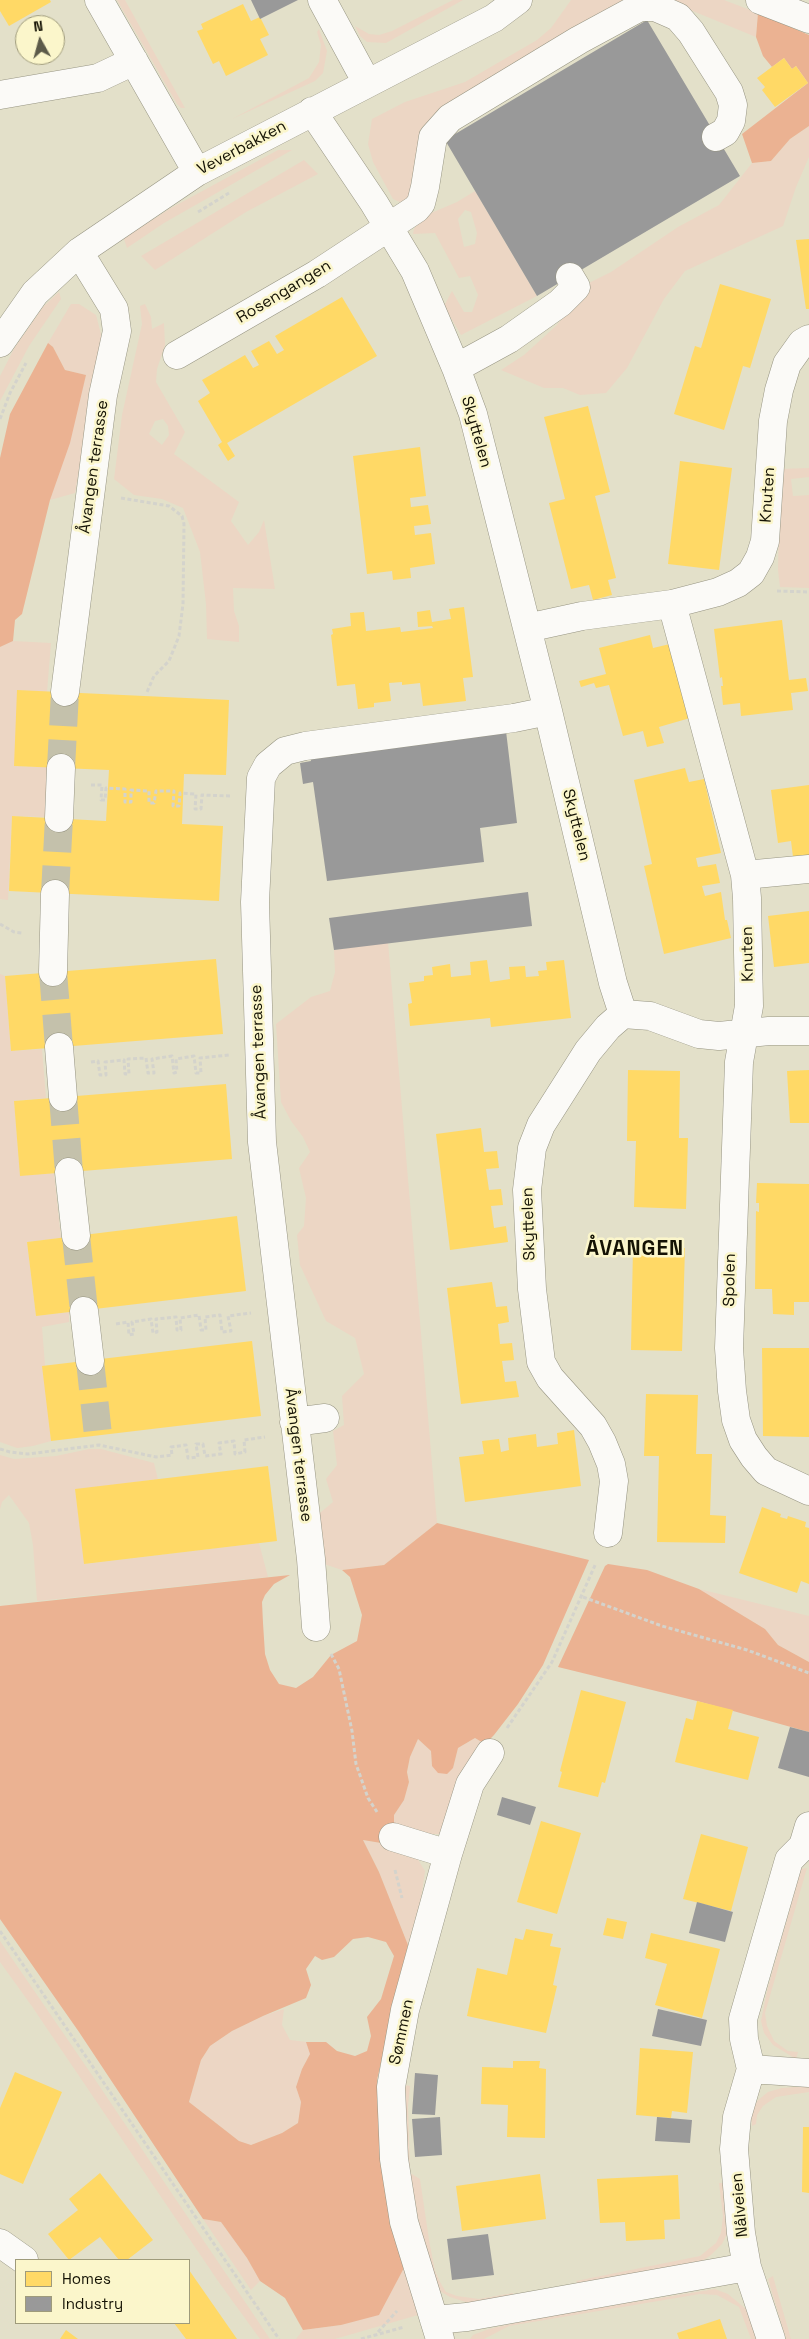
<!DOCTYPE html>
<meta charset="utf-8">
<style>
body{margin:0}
#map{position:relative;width:809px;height:2339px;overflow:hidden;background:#e3e0c9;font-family:"Space Grotesk",sans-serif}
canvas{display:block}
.legend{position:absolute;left:15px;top:2259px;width:175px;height:65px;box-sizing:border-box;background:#fbf6cb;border:1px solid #9f9b7b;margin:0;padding:6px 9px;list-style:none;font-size:15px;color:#141204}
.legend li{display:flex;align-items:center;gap:10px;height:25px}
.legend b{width:25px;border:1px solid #9f9b7b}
.north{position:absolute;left:15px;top:15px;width:50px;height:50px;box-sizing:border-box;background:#fbf6cb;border:1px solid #9f9b7b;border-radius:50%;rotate:353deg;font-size:14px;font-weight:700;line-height:20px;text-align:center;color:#141204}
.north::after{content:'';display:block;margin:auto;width:18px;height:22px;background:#5c5a49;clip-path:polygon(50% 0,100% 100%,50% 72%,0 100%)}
</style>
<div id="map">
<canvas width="809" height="2339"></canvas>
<ul class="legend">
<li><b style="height:14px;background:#ffd966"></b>Homes</li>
<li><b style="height:14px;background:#999"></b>Industry</li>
</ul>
<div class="north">N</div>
</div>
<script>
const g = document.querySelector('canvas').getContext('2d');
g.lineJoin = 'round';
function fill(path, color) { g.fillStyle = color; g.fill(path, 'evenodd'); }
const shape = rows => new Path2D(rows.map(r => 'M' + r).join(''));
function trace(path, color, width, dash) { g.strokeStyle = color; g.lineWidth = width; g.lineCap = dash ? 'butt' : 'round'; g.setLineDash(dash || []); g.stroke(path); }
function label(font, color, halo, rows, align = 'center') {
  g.font = font + ' "Space Grotesk",sans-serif'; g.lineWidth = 5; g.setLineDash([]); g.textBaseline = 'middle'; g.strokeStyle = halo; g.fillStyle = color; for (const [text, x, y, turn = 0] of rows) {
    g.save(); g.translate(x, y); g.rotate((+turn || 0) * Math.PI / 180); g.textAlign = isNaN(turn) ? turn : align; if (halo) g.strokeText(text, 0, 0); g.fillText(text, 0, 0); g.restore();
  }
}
const green = shape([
 [117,0,125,0,185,108,181,108,177,104],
 [453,0,463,0,386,43,367,42,360,36,355,26,369,34,379,35,392,31],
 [571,0,637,0,432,119,424,126,408,199,400,202,393,199,373,162,368,144,372,119,405,102,465,82,537,40,551,28],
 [666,0,724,0,758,13,756,37],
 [319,29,327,51,323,73,315,81,232,119,309,78,319,62,321,45,317,32],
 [809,126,809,157,796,187,783,226,685,271,664,299,627,368,606,393,580,395,563,388,544,388,501,370,524,355,557,325,587,284,611,272,678,227,719,205,752,163,771,161,790,139],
 [278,150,292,150,164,223,127,248,124,239,127,236,171,208],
 [304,160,318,174,246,212,155,270,141,256],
 [475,191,537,296,461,335,444,306,452,291,464,312,472,312,478,295,470,276,459,278,435,233,413,234,414,229,422,217,457,202],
 [465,210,471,212,477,233,475,244,464,247,458,219],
 [59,292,61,299,29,346,0,401,0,376,15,347,43,307],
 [71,304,79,304,96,315,102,338,75,493,50,500,86,375,65,370,53,347,48,343],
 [145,304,151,317,152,329,164,323,165,345,157,369,156,382,185,432,174,454,239,502,231,521,248,545,259,532,264,520,275,589,233,588,234,611,239,626,239,642,207,639,206,604,200,552,183,508,162,499,134,495,114,479,122,415,142,324,140,306],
 [163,419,168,426,169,435,162,445,149,434,155,421],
 [809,468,809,477,791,479,793,496,809,495,809,588,780,587,778,570,780,469],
 [13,641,51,643,47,692,14,766,48,767,46,817,12,816,8,900,0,899,0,647],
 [388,942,437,1523,384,1565,342,1570,318,1562,315,1517,333,1502,326,1479,337,1465,333,1431,344,1425,342,1396,364,1374,355,1338,326,1321,300,1265,297,1235,304,1226,306,1198,299,1168,310,1152,303,1137,291,1121,281,1102,276,1024,311,997,330,991,335,972,334,950],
 [0,974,5,976,11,1051,42,1049,46,1098,14,1101,20,1175,54,1173,61,1238,27,1242,36,1316,69,1312,69,1322,42,1327,51,1441,33,1446,17,1448,0,1442],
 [89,1449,101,1449,154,1463,158,1479,75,1490,85,1564,259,1543,268,1577,37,1601,33,1545,29,1523,9,1495,2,1502,0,1509,0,1455,14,1459,56,1456],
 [699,1589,809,1616,809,1662,778,1645,765,1629],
 [475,1738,485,1744,454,1789,440,1834,427,1834,394,1826,394,1815,404,1800,409,1782,407,1772,410,1757,418,1739,431,1751,432,1766,453,1768,458,1748],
 [363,1840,387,1844,417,1858,425,1871,421,1899,408,1945,379,1872],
 [807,1868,765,2013,767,2026,774,2041,788,2051,798,2052,796,2059,773,2045,764,2033,761,2021,767,1991,801,1869],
 [0,1941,94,2078,270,2339,260,2339,218,2281,31,2005,0,1962],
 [284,2009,282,2025,290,2040,306,2042,310,2054,302,2069,296,2087,301,2102,298,2123,282,2133,251,2145,239,2141,189,2102,201,2060,210,2046,232,2031,263,2016],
 [405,2085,410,2086,408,2106,410,2173,420,2179,429,2240,435,2271,440,2282,446,2292,457,2296,479,2299,513,2293,514,2296,469,2303,450,2297,438,2290,408,2188,402,2116],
 [809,2086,809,2092,776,2097,763,2106,757,2115,756,2124,752,2126,751,2115,757,2101,768,2092,782,2088],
 [719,2183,723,2183,727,2234,722,2244,711,2255,701,2262,579,2285,576,2281,700,2256,716,2243,721,2233,723,2216],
 [203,2219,221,2222,247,2258,260,2281,251,2290],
 [405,2266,418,2315,335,2339,296,2339,303,2330,341,2325,397,2279],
 [773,2276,774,2280,791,2339,786,2339,779,2316,768,2279],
 [715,2289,728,2294,746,2309,758,2339,751,2339,739,2307,717,2295,700,2294,509,2326,484,2339,470,2339,473,2335,489,2329,541,2317]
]);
const forest = shape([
 [758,13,809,35,809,126,790,139,771,161,752,163,742,134,808,83,796,66,792,69,784,58,772,67,763,56,756,37],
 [48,343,53,347,65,370,86,375,70,443,50,500,22,614,15,620,13,641,0,647,0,458,10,414],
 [437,1523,589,1560,543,1665,518,1704,494,1735,485,1744,475,1738,458,1748,453,1768,447,1774,438,1773,432,1766,431,1751,418,1739,410,1757,407,1772,409,1782,404,1800,394,1815,394,1826,387,1844,363,1840,379,1872,408,1945,377,2080,386,2197,405,2266,379,2315,341,2325,303,2330,285,2298,260,2281,247,2258,221,2222,203,2219,79,2032,0,1919,0,1606,290,1575,274,1584,265,1595,262,1602,263,1623,265,1654,270,1670,279,1684,296,1688,313,1677,331,1655,357,1641,362,1615,350,1577,342,1570,384,1565],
 [368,1937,386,1942,394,1956,381,1999,367,2017,371,2036,367,2051,355,2056,337,2051,326,2042,306,2042,310,2054,302,2069,296,2087,301,2102,298,2123,282,2133,251,2145,239,2141,189,2102,201,2060,210,2046,232,2031,263,2016,306,1998,311,1985,306,1969,315,1956,322,1960,334,1957,353,1939],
 [608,1564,647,1570,699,1589,765,1629,778,1645,809,1662,809,1732,697,1701,558,1667,605,1566]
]);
const homes = shape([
 [0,0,50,0,51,2,9,26,0,11],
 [243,4,251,21,260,17,269,35,260,39,268,55,226,76,219,61,213,64,197,31,203,29,201,24],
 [784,58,792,69,796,66,808,83,775,107,762,90,765,87,757,78],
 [809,239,809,309,806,309,796,240],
 [720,284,771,299,750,368,743,366,724,430,674,414,695,346,701,348],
 [342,297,377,356,227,443,235,456,228,461,218,445,222,442,198,401,210,393,202,380,245,355,253,368,259,365,251,351,269,341,277,354,284,350,275,336],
 [588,406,610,492,595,496,616,578,608,580,612,595,593,600,589,585,571,589,549,503,565,499,544,417],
 [420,447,426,496,410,498,411,507,428,505,431,524,414,526,415,535,431,533,435,564,410,568,411,578,393,580,392,571,367,574,353,456],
 [680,461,732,468,719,570,668,564],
 [464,607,473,677,463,678,466,701,423,706,420,683,402,685,402,682,389,683,391,701,374,703,374,707,358,709,355,684,337,686,331,635,333,634,332,629,351,626,350,613,364,612,366,631,400,627,401,632,433,628,432,626,418,627,417,612,430,610,432,622,451,619,449,609],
 [782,620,789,680,806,678,808,691,791,693,793,710,741,716,740,703,723,705,721,686,723,686,722,677,720,678,714,629],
 [650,635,653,648,670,644,690,718,659,727,664,743,647,747,643,731,623,736,609,685,596,688,594,683,581,687,579,681,606,674,599,648],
 [17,690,229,700,226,775,184,774,182,824,223,826,219,901,9,891,12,816,106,821,109,770,14,766],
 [685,768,689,782,704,779,721,853,696,858,698,867,716,864,720,883,702,886,705,896,721,892,725,920,727,920,731,938,664,954,644,866,652,864,634,780],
 [809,785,809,855,793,857,791,841,778,843,771,790],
 [809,911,809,963,774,967,768,916],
 [216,959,223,1034,11,1051,5,976],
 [487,960,490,982,510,979,509,967,525,966,526,977,539,976,538,971,547,970,546,962,564,960,571,1018,491,1027,490,1018,410,1026,408,1004,412,1003,409,983,424,981,424,976,433,975,432,967,450,964,451,977,471,975,470,962],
 [628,1070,680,1071,679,1138,688,1138,686,1209,634,1207,636,1141,627,1141],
 [809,1070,809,1123,790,1123,787,1071],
 [226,1084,232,1159,20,1176,14,1101],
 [481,1128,484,1152,497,1151,499,1168,486,1169,489,1190,501,1189,503,1205,491,1206,494,1228,506,1226,508,1242,450,1250,436,1134],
 [757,1183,809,1184,809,1302,794,1302,794,1315,773,1314,772,1289,755,1289,756,1211,759,1212,759,1203,756,1203],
 [237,1216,246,1291,36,1316,27,1242],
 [633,1247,685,1248,682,1351,631,1350],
 [492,1282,496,1307,507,1306,509,1322,498,1324,500,1344,512,1343,514,1360,502,1361,505,1382,516,1381,519,1397,461,1404,447,1288],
 [252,1341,261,1416,51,1441,42,1366],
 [762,1348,809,1348,809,1437,763,1436],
 [646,1394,698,1395,696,1454,712,1454,710,1515,726,1516,725,1543,657,1542,659,1456,644,1456],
 [574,1430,581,1486,465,1502,459,1457,484,1454,482,1441,499,1439,501,1452,509,1450,508,1438,536,1434,537,1447,558,1444,557,1433],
 [268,1466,277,1541,84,1564,75,1489],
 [762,1507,781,1514,780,1517,787,1519,788,1516,806,1522,805,1527,809,1528,809,1584,801,1581,797,1593,739,1573],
 [581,1690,626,1702,605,1783,602,1782,598,1797,558,1787,562,1772,560,1771],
 [697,1701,733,1710,728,1729,759,1737,748,1780,675,1762,686,1718,693,1720],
 [541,1821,581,1833,557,1914,517,1902],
 [701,1834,748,1847,731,1911,683,1899],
 [607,1918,627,1922,623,1939,603,1935],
 [526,1929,553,1934,550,1946,561,1948,553,1985,557,1986,546,2033,467,2016,477,1968,507,1975,515,1938,523,1940],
 [651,1933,720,1949,702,2018,655,2005,667,1964,645,1958],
 [640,2048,693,2052,687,2113,672,2111,671,2118,636,2115],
 [513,2061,540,2061,539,2068,546,2069,545,2138,507,2137,508,2105,481,2104,482,2067,513,2068],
 [15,2072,62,2092,23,2184,0,2174,0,2108],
 [803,2127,809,2127,809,2193,802,2192],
 [100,2173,153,2240,127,2260,119,2260,100,2237,69,2260,48,2234,78,2210,69,2199],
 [540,2174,546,2219,462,2231,456,2186],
 [678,2175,680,2219,664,2220,665,2239,626,2241,625,2222,600,2223,597,2179],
 [189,2270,237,2339,186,2339,174,2323,189,2323],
 [720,2319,727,2339,679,2339,677,2333],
 [66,2330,78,2339,60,2339]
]);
const industry = shape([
 [251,0,298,0,260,19],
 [647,20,740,176,537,296,445,140],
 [506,731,517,823,480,828,484,862,327,881,313,782,303,784,300,763,311,761,310,756],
 [528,892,532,926,334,950,329,918],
 [790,1727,809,1732,809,1777,778,1768],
 [502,1797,536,1807,530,1825,497,1815],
 [697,1902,733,1912,725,1942,689,1933],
 [658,2009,707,2020,701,2046,652,2036],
 [415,2073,438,2075,435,2115,412,2114],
 [440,2117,442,2155,415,2157,412,2119],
 [657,2117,692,2120,690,2143,655,2141],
 [488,2234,494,2275,452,2280,447,2239]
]);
const minorTunnel = shape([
 [61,768,65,692],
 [55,894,59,818],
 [53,972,59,1047],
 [63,1097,69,1172],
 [76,1236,84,1311],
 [90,1361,98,1435]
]);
const path = shape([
 [198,212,229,193],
 [0,419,10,393,26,363],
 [121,498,169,506,182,516,184,524,183,604,179,636,169,661,154,676,147,692],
 [777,591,809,592],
 [91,785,102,785,101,800,105,800,106,788,125,789,125,802,131,802,131,790,149,791,149,803,154,803,156,791,174,791,173,806,179,806,180,793,196,794,195,809,201,809,202,795,230,796],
 [0,924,14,932,22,933],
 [91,1062,98,1061,100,1075,106,1075,105,1062,124,1060,125,1074,129,1074,128,1059,146,1058,148,1073,154,1073,152,1059,172,1056,174,1073,177,1072,176,1059,194,1056,196,1073,201,1073,200,1058,229,1055],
 [116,1324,128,1322,129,1335,134,1334,132,1322,151,1319,153,1333,157,1332,156,1319,176,1317,177,1330,181,1330,180,1318,199,1315,201,1330,206,1330,205,1317,220,1315,222,1332,231,1331,228,1316,251,1313],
 [0,1449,10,1452,28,1454,99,1445,156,1457,172,1455,171,1447,186,1445,188,1458,198,1457,196,1444,203,1444,205,1456,221,1454,219,1443,234,1441,235,1454,245,1452,244,1440,265,1437],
 [583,1597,662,1626,747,1650,809,1673],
 [331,1654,339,1669,352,1731,356,1764,368,1798,377,1812],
 [507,1728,552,1662,596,1563],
 [395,1870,402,1898],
 [0,1931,279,2339],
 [378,2332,397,2311],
 [361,2339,404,2327]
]);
const minor = shape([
 [99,0,197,172],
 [322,0,367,83],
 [760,0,809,19],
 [0,95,98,78,134,61],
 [312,111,374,203,415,271,456,368,473,414,548,711,613,983,623,1014],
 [0,343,35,293,79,252,197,172,494,18,518,0],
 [177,355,317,274,416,209,421,203,425,187,433,137,450,118,579,40,640,7,655,7,678,17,691,32,729,92,733,105,731,121,725,132,716,137],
 [456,368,509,339,560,303,576,287,570,277],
 [672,604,745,875,747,898,749,1006,739,1062,729,1348,732,1391,736,1420,743,1440,754,1457,766,1471,809,1491],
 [527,628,582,616,672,604,718,592,738,583,751,573,760,557,765,541,773,421,779,390,787,364,802,343,809,339],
 [65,692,103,395,117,331,114,309,79,252],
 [59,818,61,768],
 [745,875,809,869],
 [53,972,55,894],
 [623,1014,650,1016,699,1034,719,1036,769,1031,809,1031],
 [59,1047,63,1097],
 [69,1172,76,1236],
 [84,1311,90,1361],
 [294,1422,325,1418],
 [608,1533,614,1481,611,1464,602,1442,593,1426,550,1378,541,1362,532,1289,527,1190,532,1148,541,1125,588,1051,608,1027,623,1014],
 [316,1627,311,1559,262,1142,255,902,261,778,268,765,285,751,305,746,514,718,548,711],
 [393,1837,448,1854],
 [751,2069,809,2073],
 [0,2243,24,2260],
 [434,2320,467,2317,747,2267],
 [440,2339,404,2222,394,2159,391,2087,405,2010,448,1854,470,1784,490,1753],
 [771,2339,747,2267,741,2233,734,2149,737,2117,751,2069,744,2039,743,2019,789,1860,803,1846,809,1826]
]);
const streetNames = [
 ["Veverbakken",242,148,-28],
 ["Rosengangen",284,292,-31],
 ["Skyttelen",476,432,74],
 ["Åvangen terrasse",94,467,-82],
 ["Knuten",768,495,-86],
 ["Skyttelen",576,825,76],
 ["Knuten",748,954,-91],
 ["Åvangen terrasse",259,1052,-92],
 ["Skyttelen",529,1224,-92],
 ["Spolen",730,1280,-89],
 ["Åvangen terrasse",298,1455,83],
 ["Sømmen",402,2032,-78],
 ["Nålveien",740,2205,-95]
];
const districtNames = [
 ["ÅVANGEN",635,1249]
];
fill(green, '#ecd6c4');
fill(forest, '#ebb292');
fill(homes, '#ffd966');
fill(industry, '#999');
trace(minorTunnel, '#c4c1ab', 28, [28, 14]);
trace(minor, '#969482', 29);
trace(path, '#d4d3cc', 3, [4, 2.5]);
trace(minor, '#fbfaf7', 28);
label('16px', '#141204', '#fbf6cb', streetNames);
g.letterSpacing = '1px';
label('bold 21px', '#141204', '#fbf6cb', districtNames);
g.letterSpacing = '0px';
</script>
